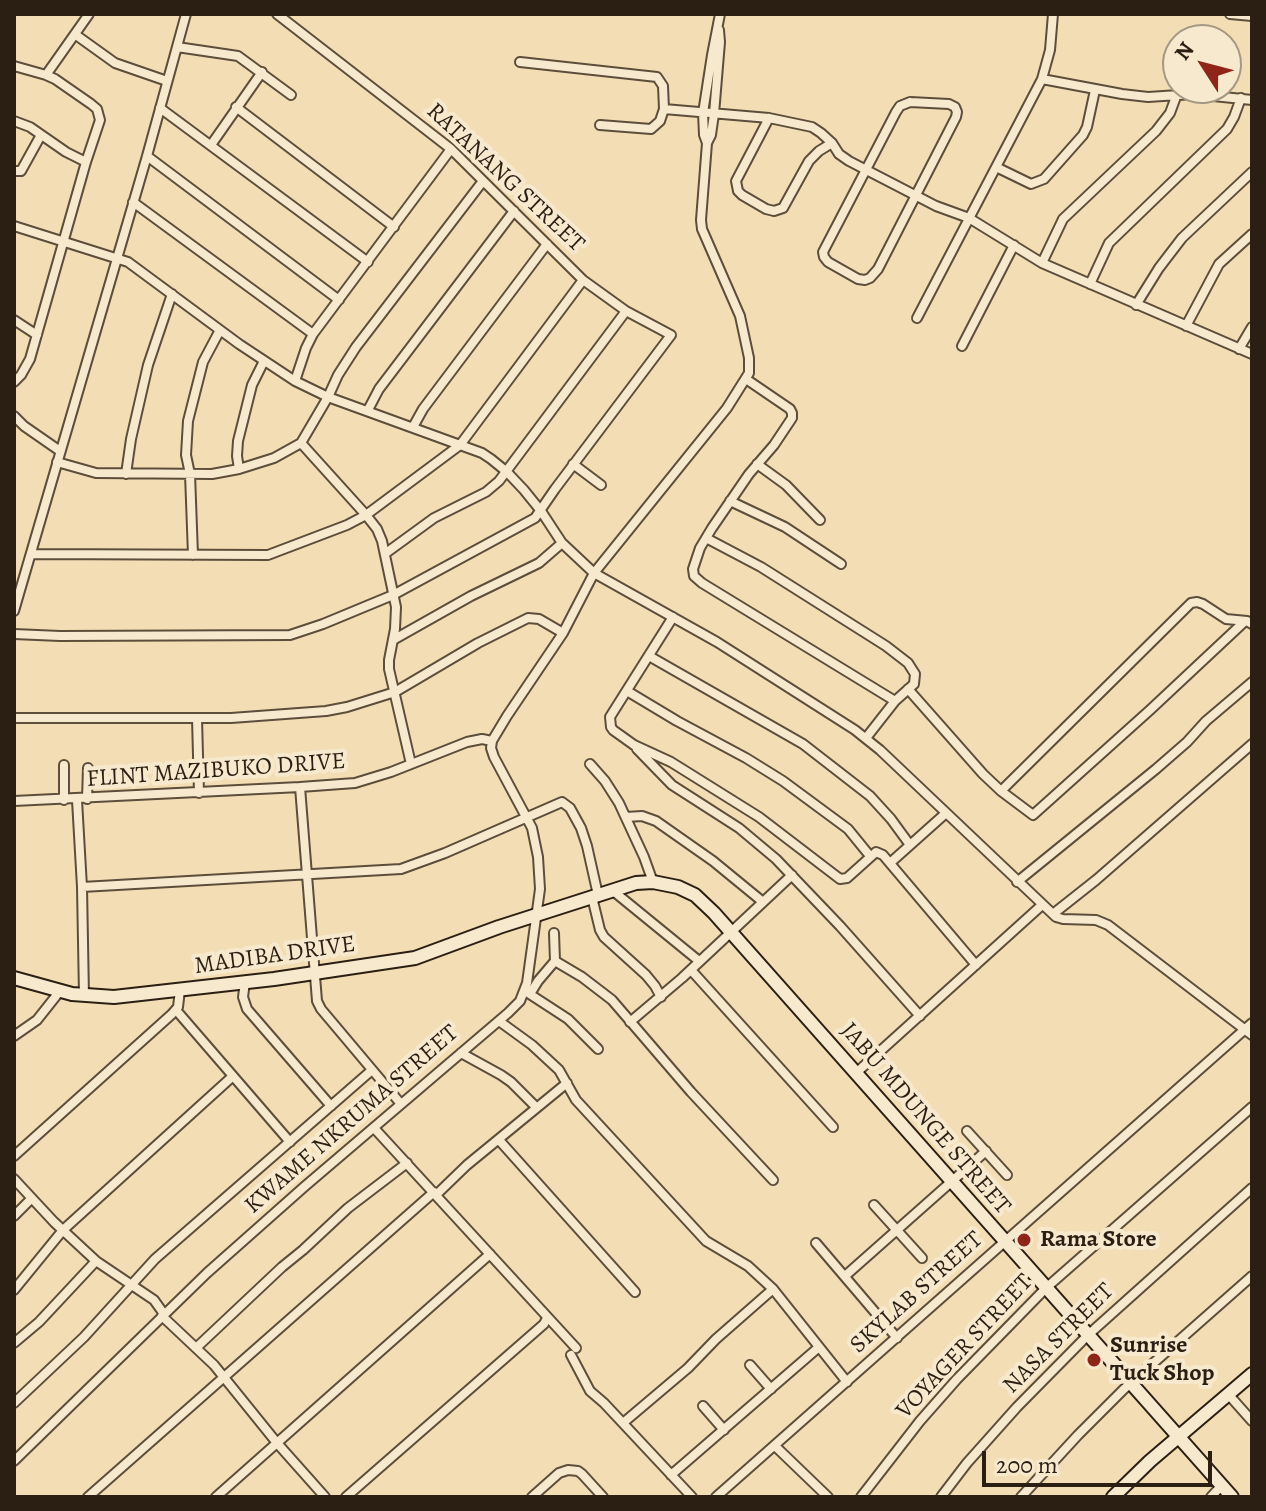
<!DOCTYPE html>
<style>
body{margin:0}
#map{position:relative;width:1266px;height:1511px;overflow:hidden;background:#f3ddb4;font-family:Alegreya,serif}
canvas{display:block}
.frame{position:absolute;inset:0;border:16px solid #2b1f13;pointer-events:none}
.north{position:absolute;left:1162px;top:24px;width:80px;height:80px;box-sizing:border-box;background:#f7e9ce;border:2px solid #a59883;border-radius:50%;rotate:306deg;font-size:22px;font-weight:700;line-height:32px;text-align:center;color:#2b1f13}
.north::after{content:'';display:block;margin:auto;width:28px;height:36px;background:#8f2418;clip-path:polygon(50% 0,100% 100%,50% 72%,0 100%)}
.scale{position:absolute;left:982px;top:1451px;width:230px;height:36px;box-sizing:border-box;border:4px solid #2b1f13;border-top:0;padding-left:10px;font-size:24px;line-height:28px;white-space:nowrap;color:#2b1f13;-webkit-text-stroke:6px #f7e9ce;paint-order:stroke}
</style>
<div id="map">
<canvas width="1266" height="1511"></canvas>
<div class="frame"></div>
<div class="north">N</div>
<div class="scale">200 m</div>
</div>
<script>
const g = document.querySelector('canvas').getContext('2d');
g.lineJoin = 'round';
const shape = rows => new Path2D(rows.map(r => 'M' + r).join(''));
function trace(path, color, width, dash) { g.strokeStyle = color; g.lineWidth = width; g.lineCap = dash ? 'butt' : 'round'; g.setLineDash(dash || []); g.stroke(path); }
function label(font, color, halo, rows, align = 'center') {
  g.font = font + ' Alegreya,serif'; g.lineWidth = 8; g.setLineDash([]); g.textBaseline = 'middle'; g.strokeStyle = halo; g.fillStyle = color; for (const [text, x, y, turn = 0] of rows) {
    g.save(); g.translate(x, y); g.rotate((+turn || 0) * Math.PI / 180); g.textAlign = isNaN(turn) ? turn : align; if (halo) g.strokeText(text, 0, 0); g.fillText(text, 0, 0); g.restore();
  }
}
const street = shape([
 [1230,14,1252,16],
 [76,35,115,63,167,81],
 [177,47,238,56,291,95],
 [520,62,657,77,663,86,664,109,769,118,812,127,821,133,832,143,839,154,849,161,936,206,969,218,1042,263,1252,354],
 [14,66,46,75,55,79,91,104,97,109,100,120,86,162,30,359,21,375,14,382],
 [46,75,89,14],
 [1042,79,1122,94,1148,97,1194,94,1252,100],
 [910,102,949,104,955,107,957,112,956,117,878,269,870,278,865,280,858,279,828,262,824,257,823,252,896,112,900,106,910,102],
 [236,107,394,227],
 [160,108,368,262],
 [769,118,736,181,738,191,742,195,766,209,774,211,783,208,809,161,819,151,832,143],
 [14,121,30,127,66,152,86,162],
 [600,125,651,129,660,121,664,109],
 [707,143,711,135,714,114,720,42,719,30],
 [211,145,262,72],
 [147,156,339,300],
 [996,167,1031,184,1044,179,1083,135,1087,127,1095,90],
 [14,171,21,171,41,135],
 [133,202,313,334],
 [14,226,128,262,239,344,295,381,328,397,482,453,491,459,507,472,524,490,541,511,562,543,594,573,717,642,855,730,880,750,1056,917,1063,919,1096,920,1108,925,1252,1035],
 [1042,263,1063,219,1156,131,1170,113,1177,94],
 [1090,284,1109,243,1227,129,1234,117,1241,98],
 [1136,305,1159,268,1182,238,1252,172],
 [917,318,1042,79,1050,50,1053,14],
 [14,320,37,335],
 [1186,326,1219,264,1252,234],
 [962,346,1014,245],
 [1239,349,1252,327],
 [746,379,790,409,792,413,792,418,774,445,749,474,712,528,700,548,693,569,694,576,702,583,895,701],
 [295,381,306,348,313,334,451,149],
 [368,410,379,389,514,211],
 [14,416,24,426,60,451],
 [413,427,423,409,547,244],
 [301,443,366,515,377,529,382,541,396,607,395,629,389,660,389,669,411,764],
 [57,462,96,473,212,474,239,469,274,458,301,443,328,397,338,375,356,347,483,181],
 [573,464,601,485],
 [757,464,786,485,820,520],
 [239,469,237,456,238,441,252,385,264,361],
 [126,474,131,439,148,365,172,294],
 [730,501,785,527,841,564],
 [706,538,761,567,886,646,908,663,915,674,914,684,895,701,866,738],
 [386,553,434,518,486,492,499,481,626,311],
 [31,554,268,555,347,525,366,515,460,445,583,280],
 [193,555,190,474,186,455,188,421,203,362,220,330],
 [14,611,147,156,186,14],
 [673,617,610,717,611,727,613,730,634,745,671,762,759,817,840,879,847,878,876,852,883,855,976,965],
 [14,634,60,636,290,635,323,624,393,595,535,518,555,489,671,335,626,311,583,280,451,149,277,14],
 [393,640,471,596,539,563,562,543],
 [649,656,803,744,870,796,891,819,910,845],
 [908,689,983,774,1001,791,1033,815,1150,710,1244,622],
 [627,691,677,721,746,758,783,781,848,829,870,856],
 [14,718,231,718,326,711,347,707,395,692,478,643,528,618,539,619,563,633],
 [197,718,199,793],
 [637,749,672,785,739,828,776,859,840,926,920,1016],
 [590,764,605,781,619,803,644,857,653,882],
 [300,787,317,1001,321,1009,401,1104],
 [1001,791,1191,603,1197,602,1203,604,1226,619,1247,621,1252,624],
 [87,799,88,768],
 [64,800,64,765],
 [77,800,82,887,84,996],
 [14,801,300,787,355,783,391,772,467,742,482,739,492,741,507,716,563,633,594,573,727,408,749,373,749,358,740,316,702,229,701,220,707,143,704,135,703,113,712,55,720,14],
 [626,817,642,816,656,821,713,861,763,902],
 [890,863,946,813],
 [1017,882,1156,769,1187,742,1206,721,1252,682],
 [82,887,401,869,445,853,562,802,570,808,581,828,587,846,598,895],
 [612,890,699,961],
 [592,897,600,930,604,937,646,975,655,986,661,997],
 [1053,914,1096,880,1252,744],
 [555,961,582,977,612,1000,691,1092,773,1180],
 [691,970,833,1127],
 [245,982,243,997,247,1009,331,1106],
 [525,991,568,1019,598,1049],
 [530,994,538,981,555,961,554,933],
 [176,1010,290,1142],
 [499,1021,532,1045,559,1070,576,1100,706,1241,748,1266,773,1289,847,1382],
 [630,1022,682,978,792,875],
 [14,1036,37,1020,60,991],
 [461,1053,501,1075,511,1082,536,1107],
 [856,1073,1042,905],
 [374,1128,576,1348],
 [967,1131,1007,1175],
 [499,1140,635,1292],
 [14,1156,172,1014,178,1007,180,990],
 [14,1179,54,1222,96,1261,154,1300,164,1314],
 [436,1195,467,1165,567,1083],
 [874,1205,922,1258],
 [14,1216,31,1199],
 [816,1243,897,1338],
 [845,1276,986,1151],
 [14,1290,63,1230,233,1076],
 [162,1316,214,1365,277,1443,325,1497],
 [14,1343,39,1322,96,1261],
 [196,1348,282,1267,303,1250,348,1208,407,1163],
 [571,1355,590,1391,604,1403,692,1497],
 [750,1365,771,1389],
 [1228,1394,1252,1421],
 [14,1403,84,1337,155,1259,372,1070],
 [703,1406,724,1430],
 [623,1423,688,1368,716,1339,773,1289],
 [775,1446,828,1497],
 [14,1461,207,1273,304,1187,508,1013,520,1001,527,983,540,889,538,857,532,828,494,757,491,748,492,741],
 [671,1475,819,1347],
 [88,1497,434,1192],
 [216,1497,490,1254],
 [346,1497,544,1324,547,1318],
 [532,1497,559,1473,568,1470,578,1471,582,1474,603,1497],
 [716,1497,1252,1023],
 [861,1497,920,1421,957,1379,1005,1330,1046,1288,1252,1107],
 [941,1497,967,1463,1017,1407,1088,1335,1252,1188],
 [1021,1497,1078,1435,1124,1389,1252,1276],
 [1211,1497,1222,1485]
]);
const secondary = shape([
 [14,978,72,994,114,997,274,979,415,958,499,927,636,883,653,882,678,887,695,895,714,913,1232,1497],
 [1113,1497,1150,1461,1252,1374]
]);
const markers = [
 [1024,1240,8,"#8f2418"],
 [1094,1360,8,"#8f2418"]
];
const streetNames = [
 ["RATANANG STREET",505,178,43],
 ["FLINT MAZIBUKO DRIVE",216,771,-4],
 ["MADIBA DRIVE",275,956,-8],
 ["JABU MDUNGE STREET",925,1119,49],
 ["KWAME NKRUMA STREET",352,1120,-41],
 ["SKYLAB STREET",917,1293,-42],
 ["NASA STREET",1059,1339,-45],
 ["VOYAGER STREET",965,1347,-47]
];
const poiNames = [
 ["Rama Store",1040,1240],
 ["Sunrise",1110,1346],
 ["Tuck Shop",1110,1374]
];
trace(street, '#5d4e3b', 12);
trace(secondary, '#2b1f13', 16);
trace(street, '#f7e9ce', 8);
trace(secondary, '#f7e9ce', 12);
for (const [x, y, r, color] of markers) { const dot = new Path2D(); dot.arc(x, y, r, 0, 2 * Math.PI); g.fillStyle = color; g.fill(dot); trace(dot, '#f7e9ce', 3); }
label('24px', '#2b1f13', '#f7e9ce', streetNames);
label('bold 24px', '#2b1f13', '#f7e9ce', poiNames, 'left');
</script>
